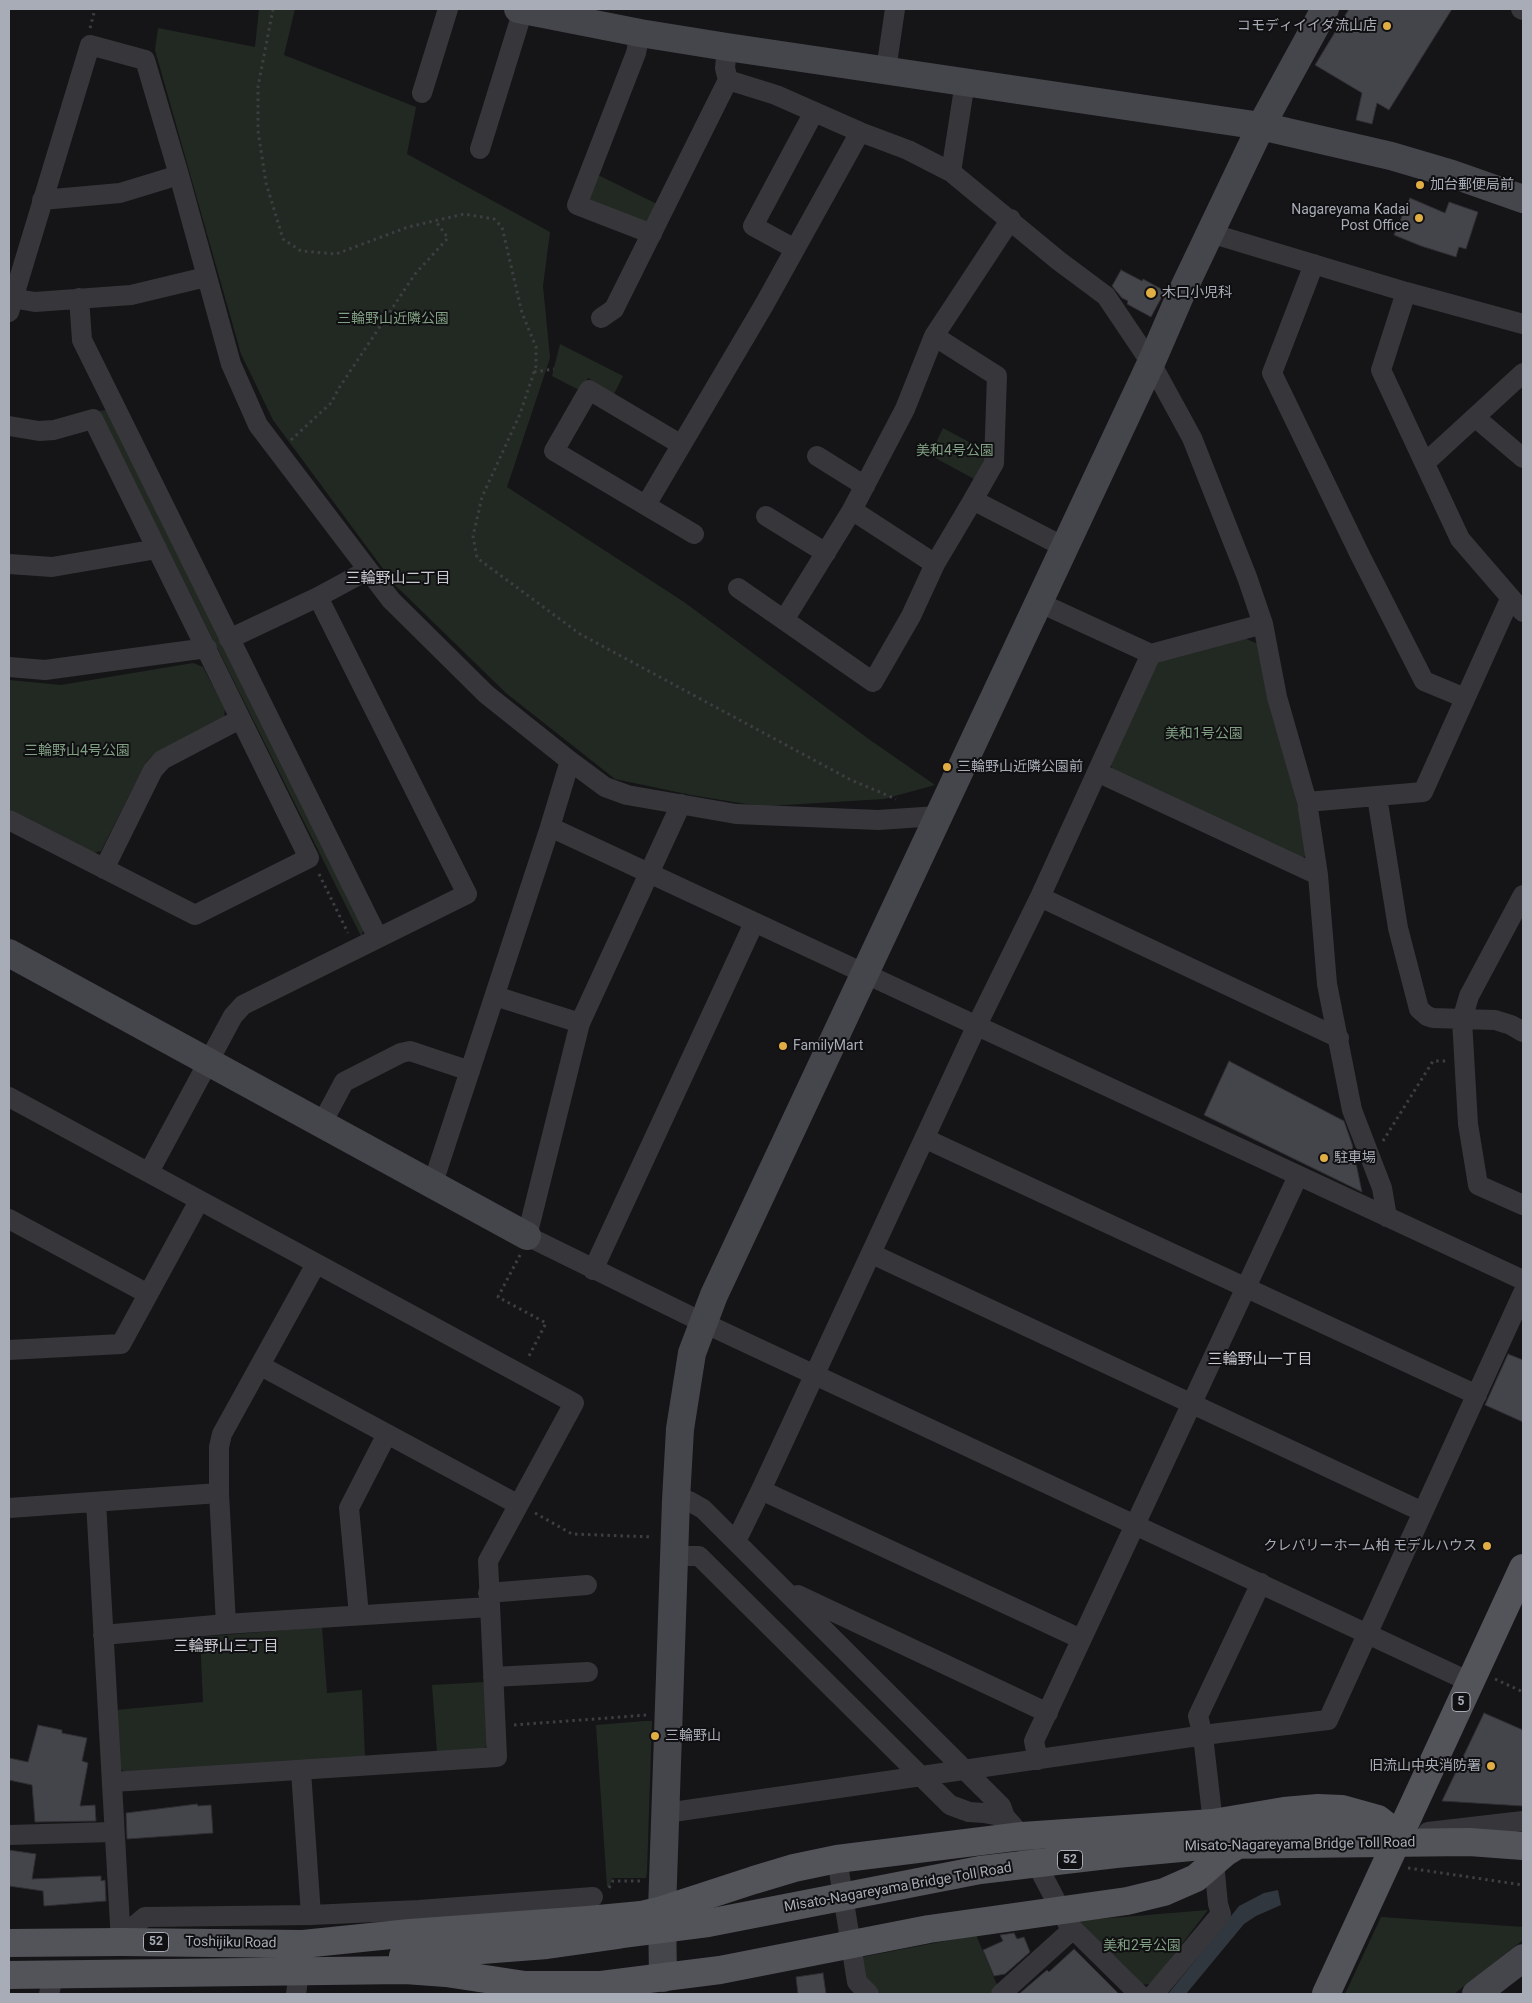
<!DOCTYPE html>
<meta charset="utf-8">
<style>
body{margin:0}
#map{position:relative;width:1532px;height:2003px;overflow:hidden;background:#151517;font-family:Roboto,sans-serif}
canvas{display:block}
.frame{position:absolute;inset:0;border:10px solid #a8acb6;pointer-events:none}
</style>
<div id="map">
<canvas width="1532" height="2003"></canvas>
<div class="frame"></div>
</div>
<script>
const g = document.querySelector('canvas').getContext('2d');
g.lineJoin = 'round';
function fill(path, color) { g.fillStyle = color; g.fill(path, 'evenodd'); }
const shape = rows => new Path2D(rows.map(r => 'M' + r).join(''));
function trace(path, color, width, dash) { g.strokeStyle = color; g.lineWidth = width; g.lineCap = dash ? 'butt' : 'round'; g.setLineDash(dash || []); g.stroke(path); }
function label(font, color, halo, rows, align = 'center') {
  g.font = font + ' Roboto,"Noto Sans JP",sans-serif'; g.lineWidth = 4; g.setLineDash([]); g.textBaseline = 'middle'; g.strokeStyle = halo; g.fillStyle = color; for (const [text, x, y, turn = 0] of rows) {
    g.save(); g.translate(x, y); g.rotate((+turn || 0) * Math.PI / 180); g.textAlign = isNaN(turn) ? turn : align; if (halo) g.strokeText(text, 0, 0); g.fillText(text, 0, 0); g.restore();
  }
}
const green = shape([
 [259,9,295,9,284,55,416,107,407,154,550,232,543,286,550,358,507,487,684,602,870,740,935,785,884,799,769,806,746,804,691,795,615,779,506,693,395,585,273,420,241,354,155,50,158,28,255,47],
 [596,174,657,204,650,222,643,223,591,202,588,194],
 [560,344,623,376,614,394,588,378,579,390,552,376],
 [106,410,364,930,361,936,99,411],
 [943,428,984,450,984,460,974,479,930,455],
 [1244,638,1258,644,1309,853,1300,860,1113,773,1111,764,1154,666,1163,658],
 [193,663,203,667,225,709,224,718,154,754,146,762,101,851,93,853,9,809,9,680,61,685],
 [322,1627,327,1693,362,1690,365,1757,126,1773,119,1768,116,1710,203,1702,200,1637],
 [485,1682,489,1743,483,1750,437,1752,432,1685],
 [644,1721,652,1721,647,1872,646,1878,612,1878,610,1886,607,1887,596,1725],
 [1208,1910,1151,1984,1139,1985,1074,1921],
 [1381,1917,1523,1927,1523,1940,1454,1994,1345,1994],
 [976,1935,998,1987,990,1994,879,1994,868,1983,864,1973,862,1957]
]);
const water = shape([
 [1278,1890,1281,1905,1256,1916,1244,1924,1186,1994,1168,1994,1239,1906,1264,1893]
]);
const building = shape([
 [1349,9,1452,9,1389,110,1377,103,1372,124,1356,120,1362,93,1315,65,1349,9],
 [1410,198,1445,213,1449,202,1478,212,1466,249,1459,247,1456,257,1421,246,1394,235,1410,198],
 [1121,270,1142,281,1143,279,1165,291,1151,317,1127,304,1128,301,1122,298,1112,286,1121,270],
 [1229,1061,1344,1121,1352,1144,1362,1192,1204,1115,1229,1061],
 [1508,1354,1523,1360,1523,1422,1485,1405,1508,1354],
 [1484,1713,1523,1730,1523,1806,1442,1801,1484,1713],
 [38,1725,62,1730,62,1733,87,1738,82,1761,88,1763,80,1806,95,1805,96,1821,35,1822,32,1785,9,1780,9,1758,28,1762,38,1725],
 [197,1804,198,1806,211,1805,213,1833,127,1839,126,1813,197,1804],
 [9,1850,36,1854,32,1879,101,1876,101,1881,105,1880,106,1901,44,1906,43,1891,9,1886,9,1850],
 [1014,1933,1017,1939,1024,1937,1030,1952,1005,1974,994,1976,983,1950,1003,1941,1000,1935,1014,1933],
 [1074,1949,1119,1994,1019,1994,1041,1975,1047,1970,1049,1972,1074,1949],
 [823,1973,826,1994,798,1994,796,1977,823,1973]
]);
const path = shape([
 [273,9,258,87,258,131,266,183,283,239,301,251,336,254,408,227,464,214,494,219,502,227,522,313,536,347,536,366,520,414,482,497,473,536,477,558,580,634,851,780,896,799],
 [90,28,95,9],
 [534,372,554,369],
 [291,440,331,403,339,388,415,274,448,238,435,220],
 [319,874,348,933],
 [1383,1141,1433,1061,1448,1061],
 [520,1255,498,1297,546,1323,528,1358],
 [535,1513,572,1534,653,1537],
 [1495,1679,1523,1692],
 [514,1725,647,1715],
 [1408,1868,1523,1885],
 [609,1888,613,1881,641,1881]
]);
const street = shape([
 [1521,9,1523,10],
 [640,33,636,53,577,205,652,234],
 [727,47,725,68,728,80,776,95,860,132,908,150,951,172,1059,261,1106,296,1151,363,1192,438,1247,577,1263,624,1277,697,1307,802,1318,875,1327,984,1352,1110,1382,1188,1387,1217],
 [886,70,895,9],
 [422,93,448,9],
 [480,149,523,10],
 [951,172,965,82],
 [42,200,120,193,179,175],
 [1210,233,1406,292,1523,324],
 [795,249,753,226,814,112],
 [1314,264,1272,373,1360,555,1424,681,1465,698],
 [1406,292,1381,370,1460,539,1523,612],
 [12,298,35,302,131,295,206,277],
 [79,298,82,340,378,938],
 [9,312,90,45,145,60,179,175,231,364,258,425,391,600,486,694,570,761,605,787,627,795,736,814,878,820,938,816],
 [601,318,614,309,728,80],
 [934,336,1011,219],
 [1476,418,1523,458],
 [9,426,39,431,54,430,93,419,309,858,195,915,9,820],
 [680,444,589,390,554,451,694,534],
 [817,456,865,486],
 [1425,463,1523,373],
 [646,505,764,305,860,132],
 [852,510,784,620,873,682,911,616,935,564,973,500],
 [766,516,826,553],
 [9,564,52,567,157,549],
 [935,564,852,510,905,409,934,336,997,376,994,463,973,500,1064,547],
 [738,588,784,620],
 [1038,602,1151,654,1263,624],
 [229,639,318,597,368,570],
 [9,667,45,670,207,648],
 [1097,772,1318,875],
 [1377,797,1398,928,1419,1009,1427,1016,1433,1018,1495,1020,1511,1025,1523,1032],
 [1307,802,1423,792,1510,599],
 [681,804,580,1023,527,1236,704,1323,1470,1682],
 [550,827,1523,1280],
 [104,869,153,770,162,760,240,719],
 [1523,895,1469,996,1462,1020,1468,1124,1478,1185,1523,1205],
 [1040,897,1339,1038],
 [495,996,580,1023],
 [9,1097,574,1403,488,1561,497,1757,113,1782],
 [321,1125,344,1082,401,1053,410,1051,470,1071],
 [926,1139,1477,1395],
 [149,1172,233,1016,243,1005,467,894,318,597],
 [432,1186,550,827,570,761],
 [9,1219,148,1294],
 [872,1254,1423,1512],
 [316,1264,222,1434,219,1447,219,1493,226,1624,489,1607],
 [593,1270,754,923],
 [9,1350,121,1344,199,1201],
 [261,1366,517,1504],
 [761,1490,1081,1639],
 [676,1500,689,1501,703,1509,1001,1806,1005,1817,1022,1836,1068,1924,1139,1994],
 [96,1502,121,1942],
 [9,1508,219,1493],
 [734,1539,740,1533,761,1490,977,1025,1040,897,1151,654],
 [674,1556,699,1556,950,1805,969,1812,984,1813,1005,1817],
 [488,1593,587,1585],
 [798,1595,1048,1713],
 [359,1615,349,1508,387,1434],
 [103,1635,226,1624],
 [493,1677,588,1672],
 [1038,1760,1034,1741,1298,1176],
 [301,1771,311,1915],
 [666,1813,1219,1733,1328,1720,1523,1293],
 [1213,1823,1203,1736,1198,1716,1261,1583],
 [1428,1832,1523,1821],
 [9,1835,113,1832],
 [837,1859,857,1982,869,1994],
 [133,1927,145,1917,311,1915,419,1910,593,1897],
 [49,1994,54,1974],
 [296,1994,301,1959],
 [1001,1994,1073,1929],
 [1154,1994,1221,1914,1218,1904,1214,1863]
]);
const secondary = shape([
 [518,9,640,33,727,47,1261,126,1391,156,1452,174,1523,199],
 [9,953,527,1236],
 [663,1978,662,1910,676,1500,680,1429,692,1353,714,1295,1151,363,1180,296,1261,126,1325,9],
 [1476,1994,1523,1958]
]);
const primary = shape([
 [9,1943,121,1942,303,1944,410,1933,588,1920,641,1915,662,1910,754,1880,794,1868,837,1859,1022,1836,1213,1823,1284,1811,1318,1808,1342,1809,1378,1819,1400,1836],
 [403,1956,547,1945,618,1935],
 [9,1975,405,1970,446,1973,525,1985,601,1985,720,1970,929,1929,1127,1901,1164,1892,1196,1878,1226,1852,1247,1839,1298,1825,1330,1826,1369,1839,1381,1838],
 [1326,1994,1523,1568]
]);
const primaryBridge = shape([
 [622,1934,708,1923,980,1870,1116,1854,1213,1845,1469,1842,1523,1846]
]);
const markers = [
 [1387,26,5,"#e0ae44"],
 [1420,185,5,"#e0ae44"],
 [1419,218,5,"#e0ae44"],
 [1151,293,6,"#e0ae44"],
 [947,767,5,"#e0ae44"],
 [783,1046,5,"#e0ae44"],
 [1324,1158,5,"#e0ae44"],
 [1487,1546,5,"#e0ae44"],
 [655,1736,5,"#e0ae44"],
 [1491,1766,5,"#e0ae44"]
];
const shields = [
 [1461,1702,18],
 [1070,1860,25],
 [156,1942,25]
];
const shieldNames = [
 ["5",1461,1702],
 ["52",1070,1860],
 ["52",156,1942]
];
const poiNames = [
 ["コモディイイダ流山店",1377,26,"right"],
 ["加台郵便局前",1430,185],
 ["Nagareyama Kadai",1409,210,"right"],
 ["Post Office",1409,226,"right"],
 ["木口小児科",1162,293],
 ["三輪野山近隣公園前",957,767],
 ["FamilyMart",793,1046],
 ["駐車場",1334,1158],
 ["クレバリーホーム柏 モデルハウス",1477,1546,"right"],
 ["三輪野山",665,1736],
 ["旧流山中央消防署",1481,1766,"right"]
];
const parkNames = [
 ["三輪野山近隣公園",393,319],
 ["美和4号公園",955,451],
 ["美和1号公園",1204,734],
 ["三輪野山4号公園",77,751],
 ["美和2号公園",1142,1946]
];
const streetNames = [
 ["Misato-Nagareyama Bridge Toll Road",1300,1845,-1],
 ["Misato-Nagareyama Bridge Toll Road",898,1888,-10],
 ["Toshijiku Road",231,1943,1]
];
const neighbourhoodNames = [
 ["三輪野山二丁目",398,579],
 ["三輪野山一丁目",1260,1360],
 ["三輪野山三丁目",226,1647]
];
fill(green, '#222923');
fill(water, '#30373e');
fill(building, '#44454a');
trace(building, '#2f2f33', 1);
trace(path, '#3d3e42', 3, [2.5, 4]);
trace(street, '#37373b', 20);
trace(secondary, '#45464b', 28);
trace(primary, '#53545a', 28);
trace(primaryBridge, '#53545a', 28);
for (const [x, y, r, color] of markers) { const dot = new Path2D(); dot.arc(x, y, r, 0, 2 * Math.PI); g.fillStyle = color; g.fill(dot); trace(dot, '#101012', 2); }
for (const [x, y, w] of shields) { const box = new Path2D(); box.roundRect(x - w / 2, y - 9.5, w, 19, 4); g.fillStyle = '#101012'; g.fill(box); trace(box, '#a8acb6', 1); }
label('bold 12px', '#a8acb6', null, shieldNames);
label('14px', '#a8acb6', '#101012', poiNames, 'left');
label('14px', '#819f83', '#101012', parkNames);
label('14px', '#a8acb6', '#101012', streetNames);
label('15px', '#c9cbd2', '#101012', neighbourhoodNames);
</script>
